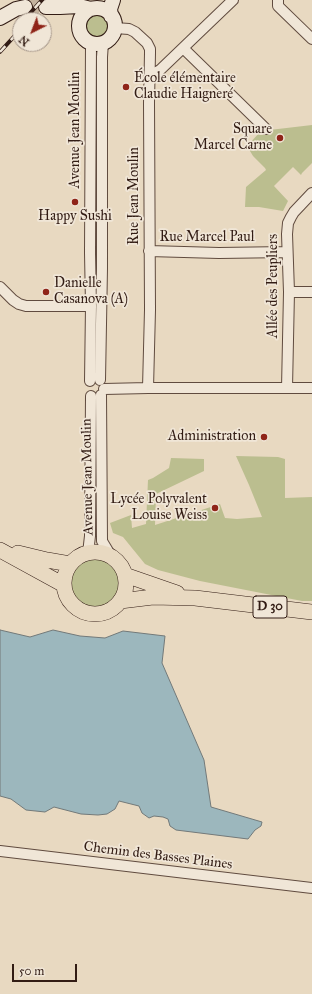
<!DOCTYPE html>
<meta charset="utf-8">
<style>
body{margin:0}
#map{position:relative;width:312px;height:994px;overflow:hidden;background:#e8d9c1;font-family:"IM FELL Great Primer",serif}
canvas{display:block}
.north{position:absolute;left:12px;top:12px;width:40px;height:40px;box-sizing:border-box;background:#f0e6d7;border:1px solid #a49589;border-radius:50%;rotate:222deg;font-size:11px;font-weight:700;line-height:16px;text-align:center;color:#321c14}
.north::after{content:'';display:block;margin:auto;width:14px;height:18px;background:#8f2418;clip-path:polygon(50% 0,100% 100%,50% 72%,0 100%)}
.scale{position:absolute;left:12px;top:964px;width:65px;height:18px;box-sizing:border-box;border:2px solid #321c14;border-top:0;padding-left:5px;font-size:12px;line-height:14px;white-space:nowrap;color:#321c14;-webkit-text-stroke:3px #f0e6d7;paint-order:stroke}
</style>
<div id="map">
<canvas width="312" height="994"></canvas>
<div class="north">N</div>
<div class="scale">50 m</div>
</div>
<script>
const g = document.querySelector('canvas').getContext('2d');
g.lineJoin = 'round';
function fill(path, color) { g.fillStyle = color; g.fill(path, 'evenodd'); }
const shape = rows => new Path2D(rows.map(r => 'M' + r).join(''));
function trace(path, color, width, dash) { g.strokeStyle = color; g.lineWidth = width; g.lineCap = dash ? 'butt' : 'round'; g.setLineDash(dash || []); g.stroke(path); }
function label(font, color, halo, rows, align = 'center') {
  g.font = font + ' "IM FELL Great Primer",serif'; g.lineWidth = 3.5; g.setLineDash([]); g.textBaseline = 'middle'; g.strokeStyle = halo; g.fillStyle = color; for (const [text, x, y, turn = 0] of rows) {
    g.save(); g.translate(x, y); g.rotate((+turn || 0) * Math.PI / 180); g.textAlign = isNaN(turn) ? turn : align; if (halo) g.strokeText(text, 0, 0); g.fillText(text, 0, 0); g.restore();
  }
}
const green = shape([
 '84 26a13 13 0 1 1 26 0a13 13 0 1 1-26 0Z',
 [312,125,312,163,302,173,301,175,293,167,274,186,288,201,283,211,259,207,245,207,246,187,266,170,265,168,253,156,247,146,261,131],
 [236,456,278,457,285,459,285,498,312,497,312,601,302,601,200,581,158,570,145,564,123,537,113,533,110,523,131,515,132,528,146,524,148,480,153,478,169,468,171,458,204,459,204,471,156,494,155,525,220,504,225,518,237,519,262,517,249,485],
 '70 584a25 25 0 1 1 50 0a25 25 0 1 1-50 0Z'
]);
const water = shape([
 [0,630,30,637,53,630,80,636,105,638,123,631,165,636,162,663,204,760,211,807,262,822,261,826,255,830,248,839,176,830,170,826,168,819,163,817,154,816,149,818,142,813,139,806,119,801,115,809,107,814,98,815,81,814,54,807,45,812,26,810,11,799,0,796,0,630]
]);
const secondaryTunnel = shape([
 [25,7,46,7]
]);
const street = shape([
 [278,0,278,6,312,39],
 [115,28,129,29,135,32,147,43,150,49,150,53,149,103,150,310,148,388],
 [183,48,266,129],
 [150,73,155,73,160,70,233,0],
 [149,251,219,253,287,252],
 [0,287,13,300,19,304,26,306,91,306],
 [289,292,312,292],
 [100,380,102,268,102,57,103,43],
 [90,381,91,306,90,253,91,43],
 [287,388,289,292,287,234,288,223,291,217,294,212,312,193],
 [104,389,148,388,312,388],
 [101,395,102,541,111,556],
 [88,553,90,536,91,396],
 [0,851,312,888]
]);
const secondary = shape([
 [46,7,60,7,79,6,91,9],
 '79 26a18 18 0 1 1 36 0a18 18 0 1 1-36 0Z',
 [111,16,110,9,113,0],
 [0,18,16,9,25,7]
]);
const primary = shape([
 [0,550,64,585],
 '64 583a31 31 0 1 1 62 0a31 31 0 1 1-62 0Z',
 [18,553,47,560,70,564],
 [125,575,177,593],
 [120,601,153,597,195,598,312,612]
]);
const rail = shape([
 [24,20,42,0],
 [0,52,20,30]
]);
const markers = [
 [126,87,4,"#8f2418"],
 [280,138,4,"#8f2418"],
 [75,202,4,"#8f2418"],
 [46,292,4,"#8f2418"],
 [264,437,4,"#8f2418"],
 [215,508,4,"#8f2418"]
];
const shields = [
 [270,607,34]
];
const shieldNames = [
 ["D 30",270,607]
];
const poiNames = [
 ["École élémentaire",134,79,"left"],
 ["Claudie Haigneré",134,95,"left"],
 ["Square",272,130],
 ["Marcel Carne",272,146],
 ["Happy Sushi",75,217,"center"],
 ["Danielle",54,284,"left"],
 ["Casanova (A)",54,300,"left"],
 ["Administration",256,437],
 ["Lycée Polyvalent",207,500],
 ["Louise Weiss",207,516]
];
const streetNames = [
 ["Avenue Jean Moulin",76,130,-90],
 ["Rue Jean Moulin",135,196,-90],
 ["Rue Marcel Paul",207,238],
 ["Allée des Peupliers",274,286,-90],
 ["Avenue Jean Moulin",88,477,-91],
 ["Chemin des Basses Plaines",158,856,7]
];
fill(green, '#bbbe8f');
fill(water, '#9cb7bd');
trace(water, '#727979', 1);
trace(secondaryTunnel, '#c4b39e', 14, [14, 7]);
trace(street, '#604b3f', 12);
trace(secondary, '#321c14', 16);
trace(primary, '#321c14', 16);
trace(street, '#f0e6d7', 10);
trace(secondary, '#f0e6d7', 14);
trace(primary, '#e8d9c1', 15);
trace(rail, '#321c14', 4);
trace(rail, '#f0e6d7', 2.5, [8]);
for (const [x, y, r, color] of markers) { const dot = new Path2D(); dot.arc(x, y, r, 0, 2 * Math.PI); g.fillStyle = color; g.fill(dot); trace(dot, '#f0e6d7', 1.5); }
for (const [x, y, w] of shields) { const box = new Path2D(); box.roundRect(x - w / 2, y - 11, w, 22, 3); g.fillStyle = '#f0e6d7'; g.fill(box); trace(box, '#321c14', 1); }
label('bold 13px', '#321c14', null, shieldNames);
label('14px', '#321c14', '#f0e6d7', poiNames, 'right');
label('14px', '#321c14', '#f0e6d7', streetNames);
</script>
